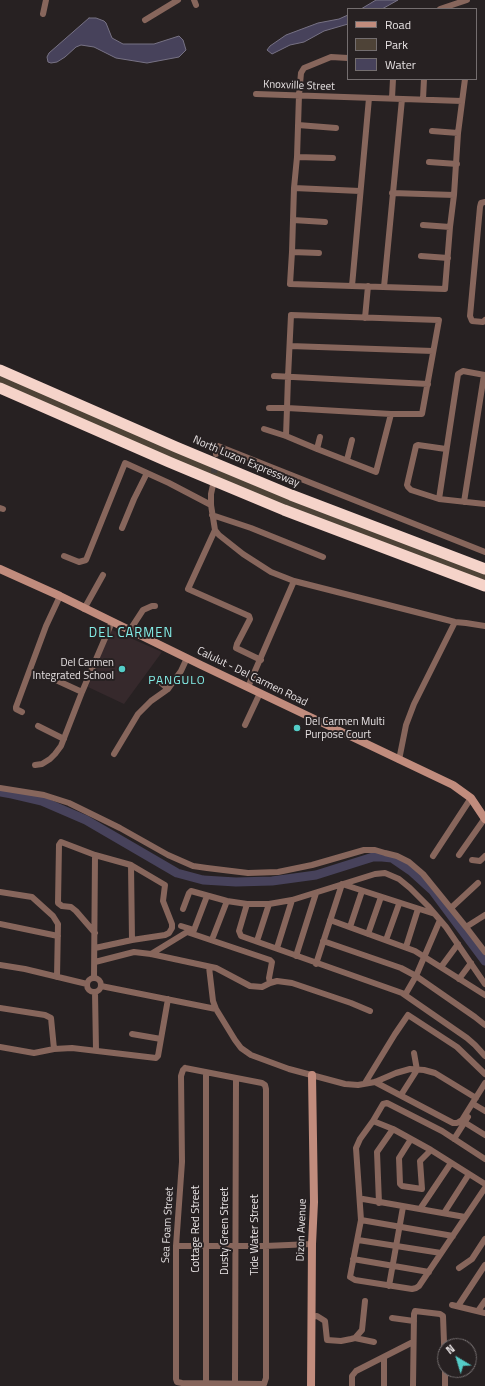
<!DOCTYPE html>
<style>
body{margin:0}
#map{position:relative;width:485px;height:1386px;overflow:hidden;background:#272122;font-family:"Titillium Web",sans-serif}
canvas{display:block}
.legend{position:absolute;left:347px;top:8px;width:130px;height:72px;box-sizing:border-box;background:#272122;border:1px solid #746e6f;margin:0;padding:5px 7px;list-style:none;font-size:12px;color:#e7e2e3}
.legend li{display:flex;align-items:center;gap:8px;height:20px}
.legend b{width:20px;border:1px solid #746e6f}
.north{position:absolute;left:437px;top:1338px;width:40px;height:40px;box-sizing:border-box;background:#272122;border:1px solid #746e6f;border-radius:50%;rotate:322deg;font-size:11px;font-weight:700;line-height:16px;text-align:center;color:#e7e2e3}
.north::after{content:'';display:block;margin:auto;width:14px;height:18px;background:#54cdc8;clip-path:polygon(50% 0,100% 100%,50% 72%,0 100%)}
</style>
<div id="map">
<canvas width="485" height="1386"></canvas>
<ul class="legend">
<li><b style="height:5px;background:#c18c7d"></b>Road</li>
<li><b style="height:11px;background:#4e4337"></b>Park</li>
<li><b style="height:11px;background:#47425b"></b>Water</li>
</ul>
<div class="north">N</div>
</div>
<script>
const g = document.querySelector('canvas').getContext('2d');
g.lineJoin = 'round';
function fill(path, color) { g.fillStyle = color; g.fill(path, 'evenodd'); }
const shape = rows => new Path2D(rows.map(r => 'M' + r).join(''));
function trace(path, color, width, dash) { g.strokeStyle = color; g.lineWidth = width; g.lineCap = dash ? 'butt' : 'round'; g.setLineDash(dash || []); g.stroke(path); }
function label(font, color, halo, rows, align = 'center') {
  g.font = font + ' "Titillium Web",sans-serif'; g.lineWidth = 4; g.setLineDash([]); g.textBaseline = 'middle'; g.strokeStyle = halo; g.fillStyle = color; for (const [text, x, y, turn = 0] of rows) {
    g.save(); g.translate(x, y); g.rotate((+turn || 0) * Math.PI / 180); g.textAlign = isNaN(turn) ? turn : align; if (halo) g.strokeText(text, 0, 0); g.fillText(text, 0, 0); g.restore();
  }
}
const built = shape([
 [110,629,162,652,124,704,88,687]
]);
const green = shape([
 [0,374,485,572,485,584,259,496,0,385]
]);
const water = shape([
 [376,0,398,0,382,9,361,9,376,0],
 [348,15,348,24,324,31,304,42,290,45,272,54,267,50,270,46,286,35,318,23,339,19,348,15],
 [89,18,96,18,104,21,106,23,112,38,123,44,154,44,179,36,183,40,186,50,179,57,147,63,116,58,94,47,81,45,76,47,65,57,57,62,51,63,48,62,47,57,49,53,89,18]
]);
const river = shape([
 [0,792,12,794,42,801,86,820,177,873,203,880,236,882,272,881,316,875,373,857,382,857,392,858,411,871,433,891,485,961]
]);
const streetTunnel = shape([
 [213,482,216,454]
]);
const street = shape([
 [194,0,196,5],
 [440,9,467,0],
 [43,14,46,0],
 [145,20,178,0],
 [348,58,331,57,309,66,304,68,301,73,299,95,297,157,294,188,292,252,290,284,445,289,450,227,454,195,458,133,465,79],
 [256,94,462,101],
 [392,98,393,79],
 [423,99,424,79],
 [298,125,336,128],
 [432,131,458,133],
 [297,157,333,158],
 [429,162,457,164],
 [294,188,360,191],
 [392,193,454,195],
 [485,202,481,203,480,207,470,316,472,321,483,322,485,320],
 [293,220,325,222],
 [423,225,450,227],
 [292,252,319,253],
 [421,256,448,258],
 [352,286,369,98],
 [384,287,402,99],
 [365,318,368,286],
 [290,346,433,351],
 [274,376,428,384],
 [269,408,287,408,391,414,422,414,439,320,291,315,288,377,287,408,286,436],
 [264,429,286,436,317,449,376,472,391,414],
 [317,449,320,437],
 [446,449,418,445,416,446,407,485,408,487,411,490,439,499,485,504],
 [216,454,218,446,485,552],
 [347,460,352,440],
 [213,485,211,494,211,505,215,530,219,535,243,554,271,572,294,581,455,622,466,623,485,626],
 [439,499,458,374,463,371,485,375],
 [464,502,484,375],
 [0,508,3,509],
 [212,515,251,528,323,557],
 [122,528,134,499,147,473],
 [215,530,188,589,249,616,250,619,237,644,236,648,261,660],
 [64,556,79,562,86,560,125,463,169,483,211,505],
 [84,609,103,575],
 [130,630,143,610,152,606,155,606],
 [45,675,82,692],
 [160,682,168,689],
 [248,687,294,581],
 [22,712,16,709,16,707,46,626,60,596],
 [245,725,260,693],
 [38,726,64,739],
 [114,754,138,714,151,701,168,689,181,671,187,658],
 [399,760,406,725,414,704,455,622],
 [35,765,42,764,50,759,55,754,61,746,82,692,112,622],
 [0,788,44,795,69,803,120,828,168,855,193,866,207,868,248,873,278,872,312,865,364,850,375,850,385,853,397,856,409,862,423,874,466,927,485,915],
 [459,855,485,818],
 [433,856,471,798],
 [472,860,480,861,485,856],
 [131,865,132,940],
 [0,892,32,897,53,916,58,924,57,977],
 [247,904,239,931,241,936,402,993,467,1038,475,1045,485,1056],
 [451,908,478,883],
 [183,909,189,893,191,891,227,901,247,904,269,904,292,900,375,874,385,873,399,879,410,888,428,906,446,927,485,984],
 [330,920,415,951,485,995],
 [0,924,58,936],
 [181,926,194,930],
 [350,927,362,891],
 [466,927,485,952],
 [194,930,207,896],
 [368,934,381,897],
 [213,937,227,901],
 [386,940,399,904],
 [257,941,269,904],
 [323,941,401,968,416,976,475,1017,485,1025],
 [406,947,418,909],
 [95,948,132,940,165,935,169,933,172,928,172,924,163,901,165,885,131,865,95,855,61,842,59,845,58,903,62,906,71,907,76,911,95,933],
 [277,948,292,900],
 [151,954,187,932,270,960,272,962,269,978,270,983],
 [296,956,316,893],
 [95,962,134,952,151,954,216,968,250,986,262,987,270,983,277,981,292,983,351,1003,370,1011],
 [316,964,342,884,435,914],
 [0,965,25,969,87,984],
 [209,967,213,1001,216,1009,235,1040,241,1048,251,1055,289,1069,345,1084,358,1085,375,1082,396,1073,410,1069,424,1070,435,1073,476,1098],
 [441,967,458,944],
 [94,978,95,855],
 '87 985a7 7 0 1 1 14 0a7 7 0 1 1-14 0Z',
 [459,979,471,963],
 [101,986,216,1009],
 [95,992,96,1050],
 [405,995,416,976,440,920],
 [0,1008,45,1015,51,1018,54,1049],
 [132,1034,161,1039],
 [0,1047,34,1053,54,1049,72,1048,156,1058,158,1056,168,999],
 [185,1068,262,1083,265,1085,266,1089,266,1378,264,1384,182,1383,177,1382,176,1379,176,1246,182,1162,181,1076,183,1070,185,1068],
 [375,1082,453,1123,457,1123,462,1120,485,1083],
 [365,1083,395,1034,408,1015,457,1047,485,1074],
 [401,1095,417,1070,414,1053],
 [475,1105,485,1111],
 [373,1121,383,1104,387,1103,442,1131,485,1159],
 [464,1122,485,1135],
 [411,1139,399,1158,400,1184,402,1186,422,1189,420,1161,431,1150],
 [454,1139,468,1117],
 [485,1184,431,1150,393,1129,373,1121,360,1139,356,1148,361,1220,350,1277,355,1280,412,1289,416,1288,419,1286,485,1188],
 [360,1200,363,1199,465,1217],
 [379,1203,377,1152,393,1129],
 [420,1209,451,1163],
 [444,1213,469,1174],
 [361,1220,453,1236],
 [358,1240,441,1253],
 [176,1246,265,1246,312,1244],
 [353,1259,429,1272],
 [459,1268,472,1259,485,1239],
 [389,1286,403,1207],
 [452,1305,485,1313],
 [458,1306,485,1265],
 [478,1311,485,1301],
 [311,1317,317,1316,325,1321,327,1340,341,1341,351,1339,355,1338,362,1330,365,1301],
 [392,1318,414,1321],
 [355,1338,374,1342],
 [445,1370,445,1386],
 [206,1384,206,1073],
 [235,1384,236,1078],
 [352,1386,352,1376,356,1371,413,1342],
 [384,1386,384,1357],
 [413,1386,414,1314,415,1311,440,1314,443,1316,445,1369]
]);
const secondary = shape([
 [0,569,60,596,201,665,453,785,471,798,485,819],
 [311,1386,312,1244,314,1202,312,1075]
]);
const highway = shape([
 [0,370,176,447,291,495,485,569],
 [0,388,169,462,284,510,485,586]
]);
const markers = [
 [122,669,4,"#54cdc8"],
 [297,728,4,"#54cdc8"]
];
const streetNames = [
 ["Knoxville Street",299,86,2],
 ["North Luzon Expressway",246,462,23],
 ["Calulut - Del Carmen Road",252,677,26],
 ["Sea Foam Street",168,1225,-87],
 ["Cottage Red Street",196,1229,-90],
 ["Dizon Avenue",302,1230,-88],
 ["Dusty Green Street",225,1231,-90],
 ["Tide Water Street",255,1235,-90]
];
const poiNames = [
 ["Del Carmen",114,663],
 ["Integrated School",114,676],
 ["Del Carmen Multi",305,722,"left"],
 ["Purpose Court",305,735,"left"]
];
const neighbourhoodNames = [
 ["PANGULO",177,681]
];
const quarterNames = [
 ["DEL CARMEN",131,634]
];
fill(built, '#36292c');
fill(green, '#4e4337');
fill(water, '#47425b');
trace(water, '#777284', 1);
trace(river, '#47425b', 9);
trace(streetTunnel, '#443e3f', 6, [6, 3]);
trace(street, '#87665c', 6);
trace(secondary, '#c18c7d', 8);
trace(highway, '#f5d3c9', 11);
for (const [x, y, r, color] of markers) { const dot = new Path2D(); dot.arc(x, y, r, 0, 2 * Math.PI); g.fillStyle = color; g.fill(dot); trace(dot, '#272122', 1.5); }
label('11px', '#e7e2e3', '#272122', streetNames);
label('11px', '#e7e2e3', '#272122', poiNames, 'right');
g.letterSpacing = '1px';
label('12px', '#84efe9', '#272122', neighbourhoodNames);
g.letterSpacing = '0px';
g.letterSpacing = '1px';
label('13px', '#84efe9', '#272122', quarterNames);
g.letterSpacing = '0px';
</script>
